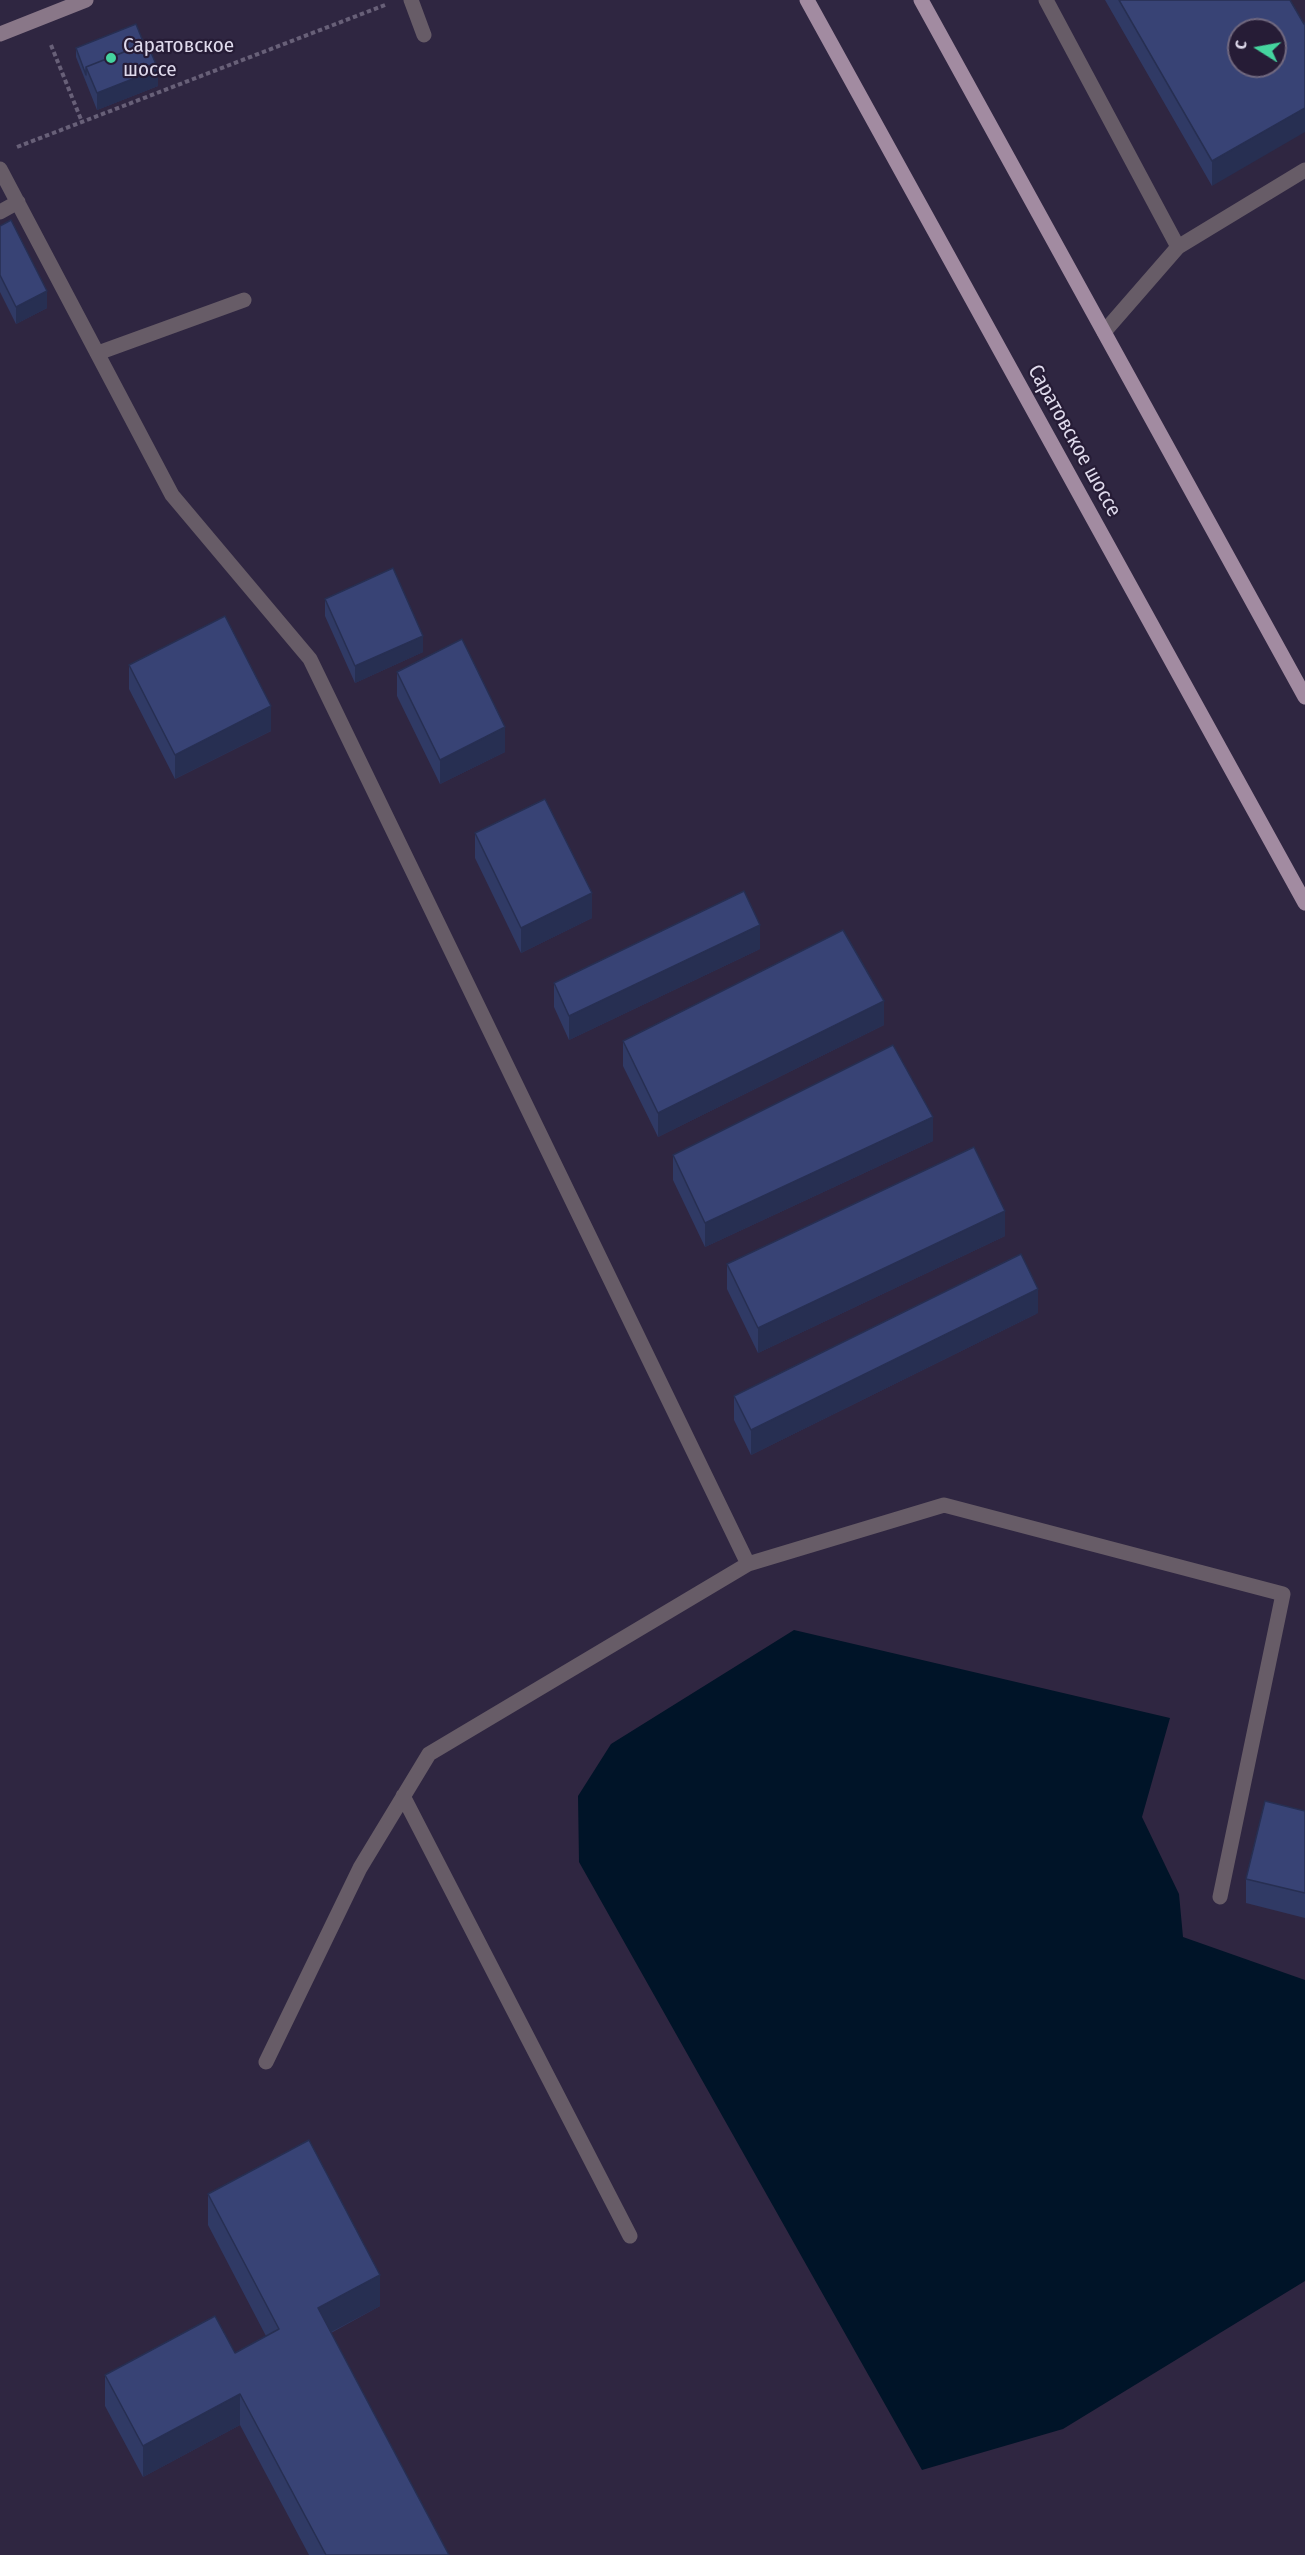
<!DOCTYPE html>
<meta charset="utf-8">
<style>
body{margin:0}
#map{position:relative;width:1305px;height:2555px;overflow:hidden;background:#2f2641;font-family:"Fira Sans Condensed",sans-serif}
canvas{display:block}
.north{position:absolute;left:1227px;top:18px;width:60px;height:60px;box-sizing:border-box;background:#261c36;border:2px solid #70687f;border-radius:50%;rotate:281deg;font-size:16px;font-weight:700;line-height:24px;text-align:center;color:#dfdaec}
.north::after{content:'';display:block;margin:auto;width:21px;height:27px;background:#45d49f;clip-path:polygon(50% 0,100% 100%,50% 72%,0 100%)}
</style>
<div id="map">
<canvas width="1305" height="2555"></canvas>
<div class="north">С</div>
</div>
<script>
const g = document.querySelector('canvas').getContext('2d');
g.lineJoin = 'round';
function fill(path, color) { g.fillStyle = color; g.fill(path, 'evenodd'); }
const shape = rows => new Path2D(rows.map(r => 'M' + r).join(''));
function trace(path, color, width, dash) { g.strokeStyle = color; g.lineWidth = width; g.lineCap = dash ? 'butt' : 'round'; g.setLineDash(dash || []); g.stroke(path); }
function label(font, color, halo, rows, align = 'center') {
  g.font = font + ' "Fira Sans Condensed",sans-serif'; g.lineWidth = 4.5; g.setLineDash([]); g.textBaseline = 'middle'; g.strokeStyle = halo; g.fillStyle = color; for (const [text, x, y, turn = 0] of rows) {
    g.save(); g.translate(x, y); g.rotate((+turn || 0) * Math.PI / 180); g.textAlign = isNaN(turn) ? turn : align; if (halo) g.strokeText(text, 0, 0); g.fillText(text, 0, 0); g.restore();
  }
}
const water = shape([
 [794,1630,1170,1718,1142,1817,1179,1894,1183,1937,1305,1980,1305,2281,1063,2429,922,2470,579,1862,578,1796,611,1744]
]);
const path = shape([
 [51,45,82,122],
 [17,147,385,5]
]);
const lane = shape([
 [411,0,424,35],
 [1046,0,1178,247,1104,332],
 [0,169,172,495,310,659,748,1564,944,1505,1283,1594,1220,1897],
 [0,212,18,202],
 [1178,247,1305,170],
 [98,353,244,300],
 [403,1796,630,2236],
 [266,2062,360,1868,429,1754,748,1564]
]);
const secondary = shape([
 [0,34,86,0]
]);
const primary = shape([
 [807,0,1305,903],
 [921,0,1305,697]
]);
const wall = shape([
 [1105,0,1290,0,1212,186],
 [76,48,158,86,97,110,76,57],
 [0,226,47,308,16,324,0,292,0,293],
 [325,599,423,652,355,683,325,616],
 [129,665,271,731,175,779,129,689],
 [397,672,505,752,440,784,397,696],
 [475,833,592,918,521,953,475,858],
 [760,949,569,1040,554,1007,554,983],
 [884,1025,658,1137,623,1066,623,1041],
 [933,1141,705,1247,673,1180,673,1155],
 [1005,1236,758,1353,727,1289,727,1264],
 [1038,1313,751,1455,734,1420,734,1396],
 [1305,1811,1305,1918,1246,1903,1246,1879],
 [208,2194,380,2306,331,2333,449,2555,309,2555,240,2425,143,2477,105,2406,105,2375,235,2353,266,2336,208,2225]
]);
const shadedWall = shape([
 [158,69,158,86,97,110,97,93],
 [1305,108,1305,132,1212,186,1212,161],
 [47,291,47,308,16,324,16,307],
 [423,636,423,652,355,683,355,666],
 [271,706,271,731,175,779,175,755],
 [505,727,505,752,440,784,440,760],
 [592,893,592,918,521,953,521,928],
 [760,925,760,949,569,1040,569,1016],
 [884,1001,884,1025,658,1137,658,1113],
 [933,1117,933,1141,705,1247,705,1223],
 [1005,1211,1005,1236,758,1353,758,1328],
 [1038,1289,1038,1313,751,1455,751,1430],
 [380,2275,380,2306,318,2339,318,2308],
 [240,2394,240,2425,143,2477,143,2446]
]);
const building = shape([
 [1119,0,1290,0,1304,24,1305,23,1305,108,1212,161,1119,0],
 [1239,30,1275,30,1275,66,1239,66,1239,30],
 [136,24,144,44,86,67,86,75,76,48,136,24],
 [147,43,158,69,97,93,86,67,147,43],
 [11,220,47,291,16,307,0,275,0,226,11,220],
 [393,568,423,636,355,666,325,599,393,568],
 [225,616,271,706,175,755,129,665,225,616],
 [462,639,505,727,440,760,397,672,462,639],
 [545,799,592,893,521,928,475,833,545,799],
 [744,891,760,925,569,1016,554,983,744,891],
 [843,930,884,1001,658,1113,623,1041,843,930],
 [893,1045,933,1117,705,1223,673,1155,893,1045],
 [974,1147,1005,1211,758,1328,727,1264,974,1147],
 [1021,1254,1038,1289,751,1430,734,1396,1021,1254],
 [1265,1801,1305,1811,1305,1893,1246,1879,1265,1801],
 [309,2140,380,2275,318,2308,449,2555,326,2555,240,2394,143,2446,105,2375,215,2316,235,2353,279,2329,208,2194,309,2140]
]);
const markers = [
 [111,58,6,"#45d49f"]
];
const poiNames = [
 ["Саратовское",123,46],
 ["шоссе",123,70]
];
const streetNames = [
 ["Саратовское шоссе",1074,441,61]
];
fill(water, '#001428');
trace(path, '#686078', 4, [4.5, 3]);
trace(lane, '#675c67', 15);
trace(secondary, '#897788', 15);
trace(primary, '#a28ba1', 15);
fill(wall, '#303a65');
fill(shadedWall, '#272f52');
fill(building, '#384375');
trace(building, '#272f52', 1.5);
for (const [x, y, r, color] of markers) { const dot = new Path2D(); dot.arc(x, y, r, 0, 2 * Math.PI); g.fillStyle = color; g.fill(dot); trace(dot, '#261c36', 2); }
label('21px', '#dfdaec', '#261c36', poiNames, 'left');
label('21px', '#dfdaec', '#261c36', streetNames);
</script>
